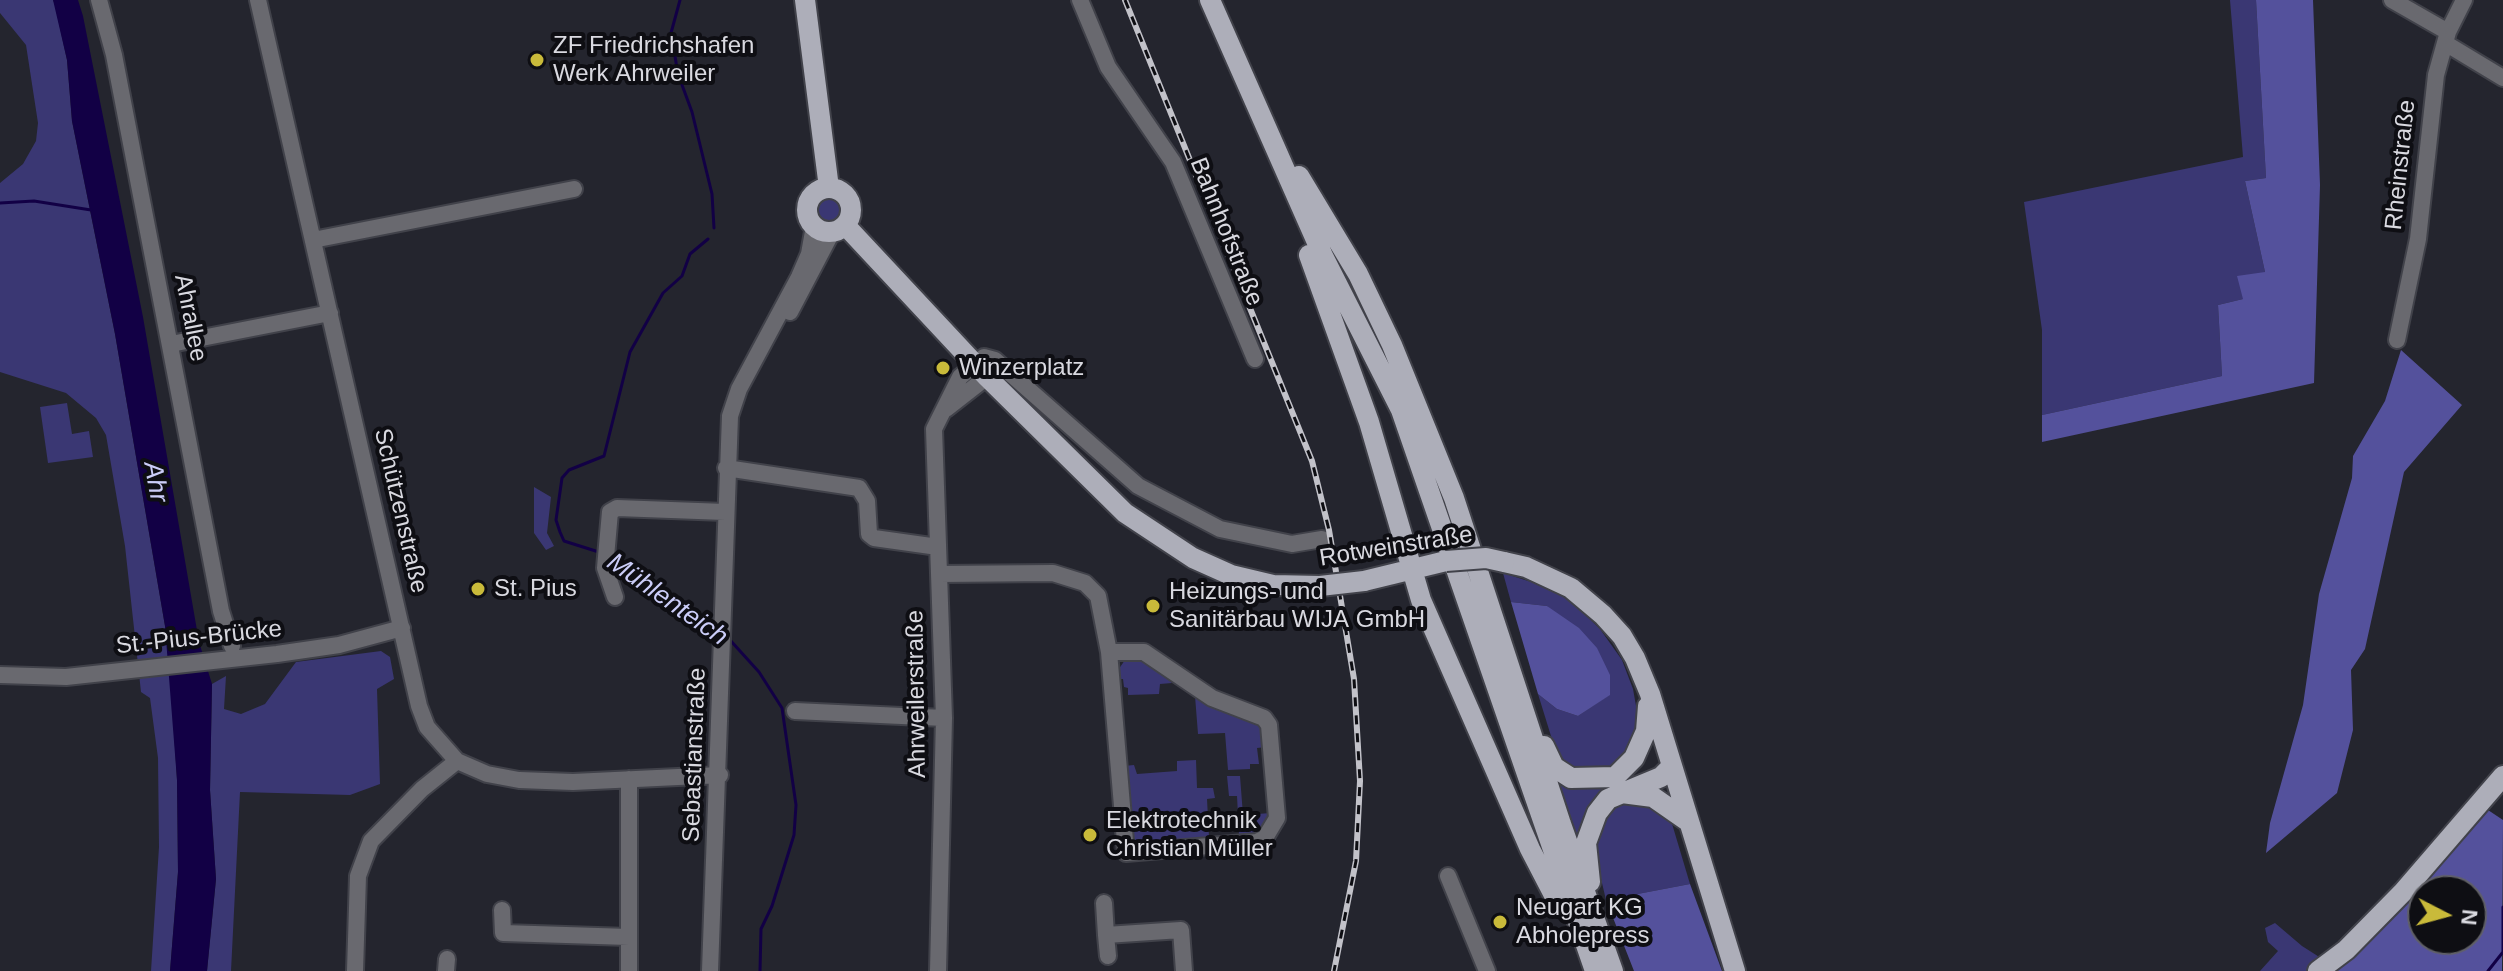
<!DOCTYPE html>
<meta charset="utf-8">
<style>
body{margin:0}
#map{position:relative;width:2503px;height:971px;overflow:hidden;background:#24252e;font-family:Arial,sans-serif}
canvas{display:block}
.north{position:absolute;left:2407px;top:875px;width:80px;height:80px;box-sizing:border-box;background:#0e0e13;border:2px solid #5f5f65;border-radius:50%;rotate:96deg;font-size:22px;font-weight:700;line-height:32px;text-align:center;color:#d9d9e0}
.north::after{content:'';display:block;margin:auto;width:28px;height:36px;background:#c9ba3a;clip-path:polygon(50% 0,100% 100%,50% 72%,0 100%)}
</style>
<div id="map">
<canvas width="2503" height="971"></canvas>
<div class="north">N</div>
</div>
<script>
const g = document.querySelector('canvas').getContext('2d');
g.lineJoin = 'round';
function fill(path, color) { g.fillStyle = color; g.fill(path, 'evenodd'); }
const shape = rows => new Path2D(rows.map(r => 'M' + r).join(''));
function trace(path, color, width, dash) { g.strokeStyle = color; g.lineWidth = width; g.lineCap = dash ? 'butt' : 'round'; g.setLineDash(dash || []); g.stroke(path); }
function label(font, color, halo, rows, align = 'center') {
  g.font = font + ' Arial,sans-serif'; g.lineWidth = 8; g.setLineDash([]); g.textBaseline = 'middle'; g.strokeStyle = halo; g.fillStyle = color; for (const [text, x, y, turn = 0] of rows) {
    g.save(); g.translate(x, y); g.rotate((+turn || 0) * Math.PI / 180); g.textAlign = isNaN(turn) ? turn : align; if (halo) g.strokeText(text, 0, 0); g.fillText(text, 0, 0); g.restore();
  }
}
const green = shape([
 [0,0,53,0,55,5,67,60,72,121,115,334,165,626,171,683,177,780,178,872,170,971,151,971,159,847,158,758,150,698,141,692,125,546,106,435,96,418,66,393,0,372,0,183,23,164,36,141,38,123,26,45,0,13],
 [2230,0,2256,0,2266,178,2245,181,2265,272,2243,299,2218,305,2222,376,2042,415,2042,330,2024,202,2243,157],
 '811 209a18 18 0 1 1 36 0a18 18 0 1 1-36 0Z',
 [67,403,72,434,89,431,93,457,48,463,40,407],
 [534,487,551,497,547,533,554,546,546,550,534,533],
 [1503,573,1547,587,1573,603,1600,629,1622,660,1633,689,1638,717,1635,744,1619,765,1586,774,1569,766,1555,749,1538,694,1557,709,1578,716,1609,695,1547,606,1511,602],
 [381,651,390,657,394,679,377,689,380,784,350,795,240,792,231,971,207,971,216,879,210,790,212,684,226,676,224,709,241,714,265,704,296,662],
 [1138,658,1150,663,1172,683,1160,684,1159,694,1128,695,1128,688,1124,687,1123,679,1117,679,1116,673,1125,660],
 [1195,696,1262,726,1266,747,1257,748,1259,764,1250,764,1250,769,1228,770,1225,733,1198,734],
 [1196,760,1197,788,1213,788,1215,798,1207,799,1209,837,1217,837,1217,840,1144,846,1137,842,1130,833,1124,766,1134,765,1137,774,1177,771,1177,761],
 [1551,772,1584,788,1613,785,1578,854],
 [1227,776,1240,776,1243,815,1271,813,1269,825,1255,835,1232,838,1239,834,1237,796,1229,796],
 [1642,800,1670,817,1690,884,1606,900,1594,849,1600,824,1612,808],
 [2275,923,2302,946,2324,960,2307,971,2260,971,2278,951,2268,942,2265,928]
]);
const forest = shape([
 [2256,0,2313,0,2320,185,2314,383,2042,442,2042,415,2222,376,2218,305,2243,299,2237,276,2265,272,2245,181,2266,178],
 [2401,350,2462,405,2404,472,2365,649,2351,670,2353,730,2337,793,2266,853,2270,823,2303,705,2319,594,2352,478,2353,456,2385,401],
 [1511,602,1547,606,1579,628,1597,648,1610,675,1610,695,1578,716,1557,709,1538,694],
 [2488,810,2503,820,2502,971,2333,971],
 [2423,891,2471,891,2471,939,2423,939],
 [1690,884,1722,971,1634,971,1606,900]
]);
const water = shape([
 [53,0,78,0,83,16,143,317,199,642,212,684,210,790,216,879,207,971,170,971,178,872,177,780,165,626,115,334,72,121,67,60]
]);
const stream = shape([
 [680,0,671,33,678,74,692,112,712,194,714,228],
 [0,203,34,201,91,210],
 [602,553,564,541,560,532,556,520,562,478,569,470,604,456,630,352,663,293,682,276,690,254,708,239],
 [612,557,715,627],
 [730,640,759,672,782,708,796,805,794,835,772,906,761,929,760,971],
 [2488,971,2503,952,2503,907]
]);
const minor = shape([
 [99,0,114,55,221,611,232,646],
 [258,0,419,706,427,727,457,761,487,774,519,780,573,782,720,775],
 [1080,0,1108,67,1173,162,1255,359],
 [2392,0,2448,32],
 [2445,43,2503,78],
 [313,240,574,189],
 [790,312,832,232],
 [2397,340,2418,239,2436,75,2448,32,2464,0],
 [171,344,330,313],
 [946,409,987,377],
 [726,468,859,488,867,501,869,534,874,538,938,547],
 [939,574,1053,573,1085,583,1098,596,1109,652,1126,853,1257,842,1265,838,1277,818,1269,725,1264,718,1212,698,1144,652,1109,652],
 [615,597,605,568,610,512,617,508,725,512],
 [0,675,66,677,277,654,339,645,402,628],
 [795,711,944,718],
 [1448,876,1487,971],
 [1104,903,1106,935,1181,930,1184,971],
 [502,910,503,933,629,937],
 [1106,935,1108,956],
 [355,971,358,876,371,841,422,789,457,761],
 [446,971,447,959],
 [629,971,629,779],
 [710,971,730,416,739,389,799,277,809,254,814,226],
 [938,971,944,718,934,429,960,377,984,357,995,360,1138,486,1220,529,1292,544,1322,539]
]);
const major = shape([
 [805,0,829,188],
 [1210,0,1323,256,1401,410,1595,971],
 [1299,176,1358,274,1392,345,1454,498,1561,824,1613,971],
 '807 210a22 22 0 1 1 44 0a22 22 0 1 1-44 0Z',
 [845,225,987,377,1125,513,1193,558,1231,575,1273,585,1320,586],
 [1309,255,1369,422,1421,600,1530,849,1558,903],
 [1504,562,1526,567,1571,588,1603,615,1622,636,1635,658,1650,694,1735,971],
 [1364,581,1446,561],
 [1544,746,1554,767,1571,778,1615,777,1634,758,1646,731,1648,706],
 [1622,793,1653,797,1686,820],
 [1590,882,1586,843,1597,813,1608,799,1661,777,1671,767],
 [2318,971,2346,950,2403,892,2503,776]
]);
const rail = shape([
 [1125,0,1312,461,1329,530,1354,679,1360,781,1356,861,1334,971]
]);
const majorBridge = shape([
 [1446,561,1486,558,1504,562],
 [1320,586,1364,581]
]);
const markers = [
 [537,60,8,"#c9ba3a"],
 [943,368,8,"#c9ba3a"],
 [478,589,8,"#c9ba3a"],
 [1153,606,8,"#c9ba3a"],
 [1090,835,8,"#c9ba3a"],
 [1500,922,8,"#c9ba3a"]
];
const poiNames = [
 ["ZF Friedrichshafen",553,46],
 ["Werk Ahrweiler",553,74],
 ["Winzerplatz",959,368],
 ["St. Pius",494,589],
 ["Heizungs- und",1169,592],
 ["Sanitärbau WIJA GmbH",1169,620],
 ["Elektrotechnik",1106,821],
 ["Christian Müller",1106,849],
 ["Neugart KG",1516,908],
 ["Abholepress",1516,936]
];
const streetNames = [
 ["Rheinstraße",2401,165,-84],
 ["Bahnhofstraße",1226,232,68],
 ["Ahrallee",190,318,79],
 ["Schützenstraße",400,511,77],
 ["Rotweinstraße",1396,547,-9],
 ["St.-Pius-Brücke",199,638,-6],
 ["Ahrweilerstraße",917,694,-91],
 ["Sebastianstraße",695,755,-88]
];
const waterNames = [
 ["Ahr",155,482,80],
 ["Mühlenteich",667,600,35]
];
fill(green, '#3a3773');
fill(forest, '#54519c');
fill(water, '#120045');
trace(stream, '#120045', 3);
trace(minor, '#41424a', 20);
trace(major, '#41424a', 24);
trace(minor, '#69696f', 16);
trace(major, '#adaeb9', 20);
trace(rail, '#c2c2c9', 6);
trace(rail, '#0e0e13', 3, [9]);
trace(majorBridge, '#41424a', 24, []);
trace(majorBridge, '#adaeb9', 20);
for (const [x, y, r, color] of markers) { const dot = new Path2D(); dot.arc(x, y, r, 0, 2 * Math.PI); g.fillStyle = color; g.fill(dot); trace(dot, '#0e0e13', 3); }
label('24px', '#d9d9e0', '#0e0e13', poiNames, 'left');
label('24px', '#d9d9e0', '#0e0e13', streetNames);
label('italic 26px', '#cbcdf8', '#0e0e13', waterNames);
</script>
